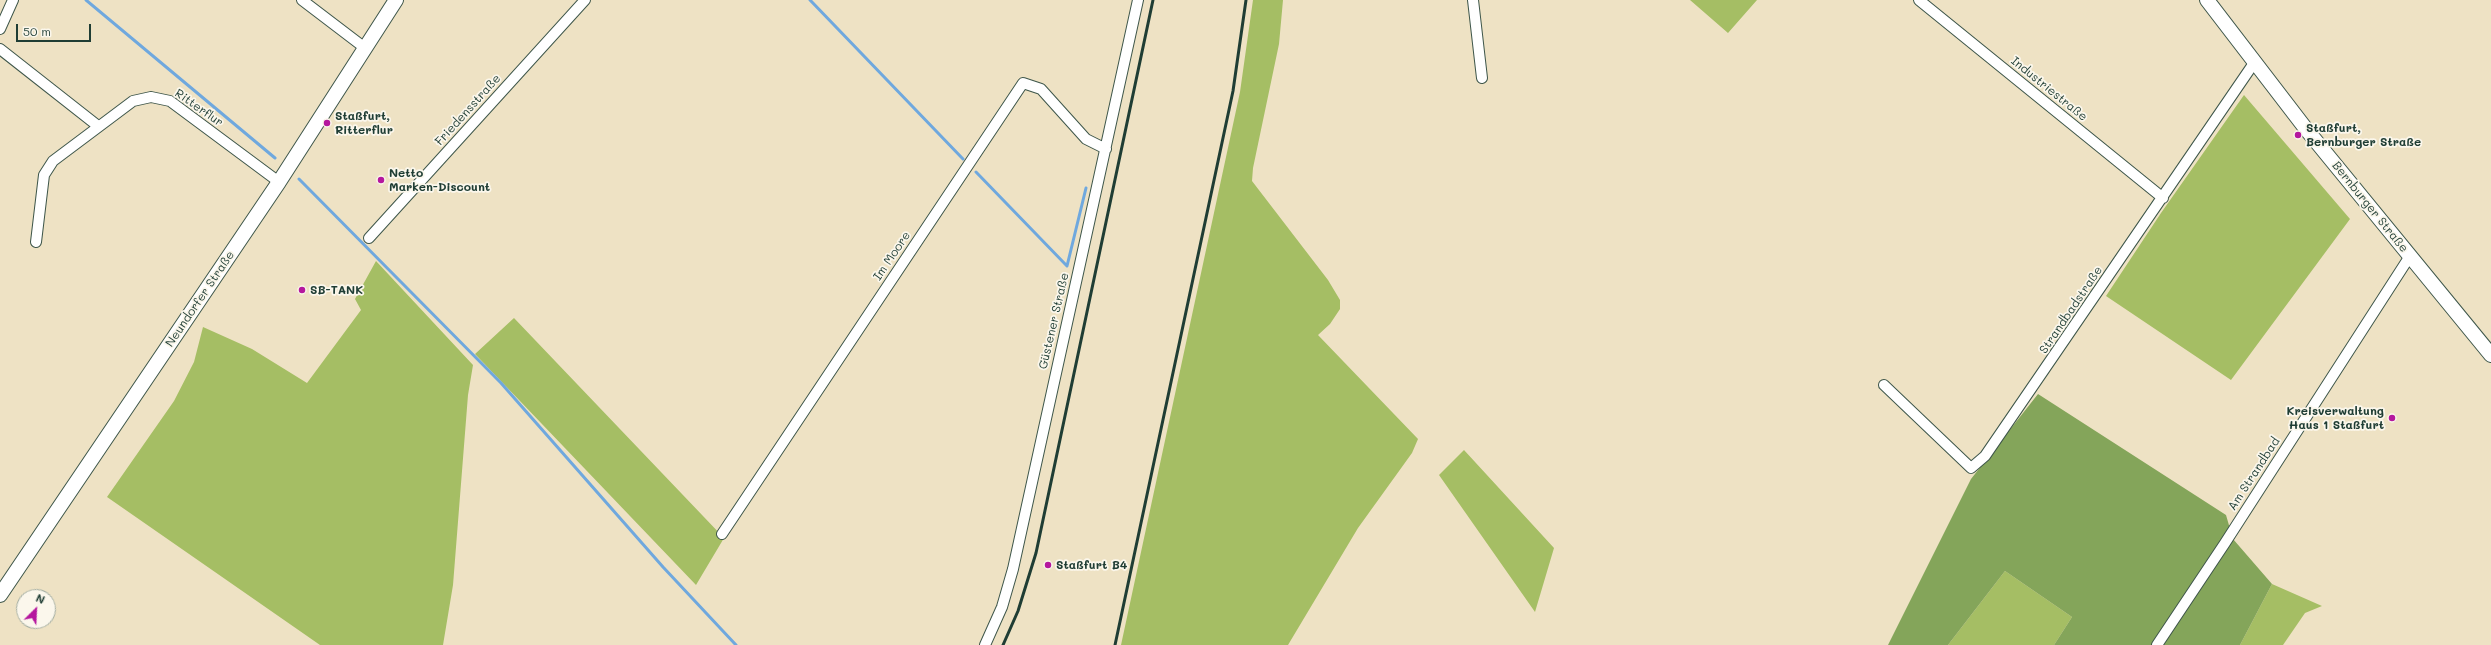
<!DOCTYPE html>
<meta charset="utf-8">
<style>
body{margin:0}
#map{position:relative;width:2491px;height:645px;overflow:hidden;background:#eee2c4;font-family:Mali,sans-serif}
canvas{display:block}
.north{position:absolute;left:16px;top:589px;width:40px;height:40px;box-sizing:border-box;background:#fbf7ec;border:1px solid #a3ada2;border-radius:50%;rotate:24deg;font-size:11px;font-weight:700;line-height:16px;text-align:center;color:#1f3d34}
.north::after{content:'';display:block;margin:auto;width:14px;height:18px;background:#b5179e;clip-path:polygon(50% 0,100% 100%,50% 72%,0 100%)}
.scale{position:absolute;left:16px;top:24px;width:75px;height:18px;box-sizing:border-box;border:2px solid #1f3d34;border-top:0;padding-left:5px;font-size:12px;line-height:14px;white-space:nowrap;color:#1f3d34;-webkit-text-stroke:3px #fbf7ec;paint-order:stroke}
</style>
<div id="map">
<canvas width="2491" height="645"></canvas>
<div class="north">N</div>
<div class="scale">50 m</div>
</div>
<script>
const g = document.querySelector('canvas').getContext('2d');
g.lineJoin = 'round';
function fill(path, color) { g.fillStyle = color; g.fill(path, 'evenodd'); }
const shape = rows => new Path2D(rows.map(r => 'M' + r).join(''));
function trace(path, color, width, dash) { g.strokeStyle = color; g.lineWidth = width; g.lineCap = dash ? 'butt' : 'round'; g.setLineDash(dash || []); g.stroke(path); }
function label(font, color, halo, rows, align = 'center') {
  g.font = font + ' Mali,sans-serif'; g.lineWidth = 3.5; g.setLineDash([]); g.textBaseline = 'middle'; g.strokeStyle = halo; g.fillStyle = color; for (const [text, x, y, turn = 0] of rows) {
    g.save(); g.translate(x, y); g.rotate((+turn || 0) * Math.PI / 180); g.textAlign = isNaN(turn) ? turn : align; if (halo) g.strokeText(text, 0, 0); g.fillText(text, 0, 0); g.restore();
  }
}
const green = shape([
 [1253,0,1283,0,1279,44,1253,168,1252,181,1328,280,1340,300,1340,309,1330,324,1318,335,1418,439,1412,453,1358,528,1288,645,1121,645,1240,92],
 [1690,0,1757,0,1728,33],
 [2244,95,2350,219,2231,380,2106,296,2161,213],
 [376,261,473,365,468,395,453,585,443,645,320,645,107,497,174,401,194,362,203,327,252,349,307,383,361,310,355,299],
 [514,318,724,538,696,585,475,354],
 [1464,450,1554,548,1535,612,1439,475],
 [2005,571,2072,617,2054,645,1948,645],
 [2272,584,2322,606,2305,613,2283,645,2240,645]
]);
const forest = shape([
 [2038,394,2226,515,2233,539,2272,584,2240,645,2054,645,2072,617,2005,571,1948,645,1888,645,1971,479]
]);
const stream = shape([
 [86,0,275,158],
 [810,0,963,159],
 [976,172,1067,266,1086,188],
 [299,179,501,383,663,567,736,645]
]);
const street = shape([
 [302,0,365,48],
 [1473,0,1482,78],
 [1919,0,2163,198],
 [0,29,13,0],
 [0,49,98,126],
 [369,238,585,0],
 [36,242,44,175,53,161,133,101,151,97,170,101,279,182],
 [1884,385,1971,468,1985,456,2254,63],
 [722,534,1023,83,1041,89,1086,139,1106,149],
 [985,645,1002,607,1013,569,1138,0],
 [2157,645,2225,543,2410,256]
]);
const secondary = shape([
 [2207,0,2306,129,2491,355],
 [0,595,279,182,396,0]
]);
const rail = shape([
 [1003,645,1018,611,1036,553,1153,0],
 [1115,645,1233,91,1246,0]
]);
const markers = [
 [327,123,4,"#b5179e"],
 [2298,135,4,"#b5179e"],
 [381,180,4,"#b5179e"],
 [302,290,4,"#b5179e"],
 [2392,418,4,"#b5179e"],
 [1048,565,4,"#b5179e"]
];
const streetNames = [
 ["Industriestraße",2049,89,39],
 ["Ritterflur",199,108,35],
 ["Friedensstraße",468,110,-48],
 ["Bernburger Straße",2370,207,51],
 ["Im Moore",892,256,-56],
 ["Neundorfer Straße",200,299,-56],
 ["Strandbadstraße",2071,310,-56],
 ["Güstener Straße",1054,321,-77],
 ["Am Strandbad",2254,474,-57]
];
const poiNames = [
 ["Staßfurt,",335,116],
 ["Ritterflur",335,130],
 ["Staßfurt,",2306,128],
 ["Bernburger Straße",2306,142],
 ["Netto",389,173],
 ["Marken-Discount",389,187],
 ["SB-TANK",310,290],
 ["Kreisverwaltung",2384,411,"right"],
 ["Haus 1 Staßfurt",2384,425,"right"],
 ["Staßfurt B4",1056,565]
];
fill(green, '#a5be64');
fill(forest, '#84a55a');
trace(stream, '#6fa8de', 3);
trace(street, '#3e564a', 12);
trace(secondary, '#3e564a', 16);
trace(street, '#fff', 10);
trace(secondary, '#fff', 14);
trace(rail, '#1f3d34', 3);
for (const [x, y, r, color] of markers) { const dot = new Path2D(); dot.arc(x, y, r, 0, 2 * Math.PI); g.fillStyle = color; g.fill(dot); trace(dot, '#fbf7ec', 1.5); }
label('12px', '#1f3d34', '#fbf7ec', streetNames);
label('bold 12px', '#1f3d34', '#fbf7ec', poiNames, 'left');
</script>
